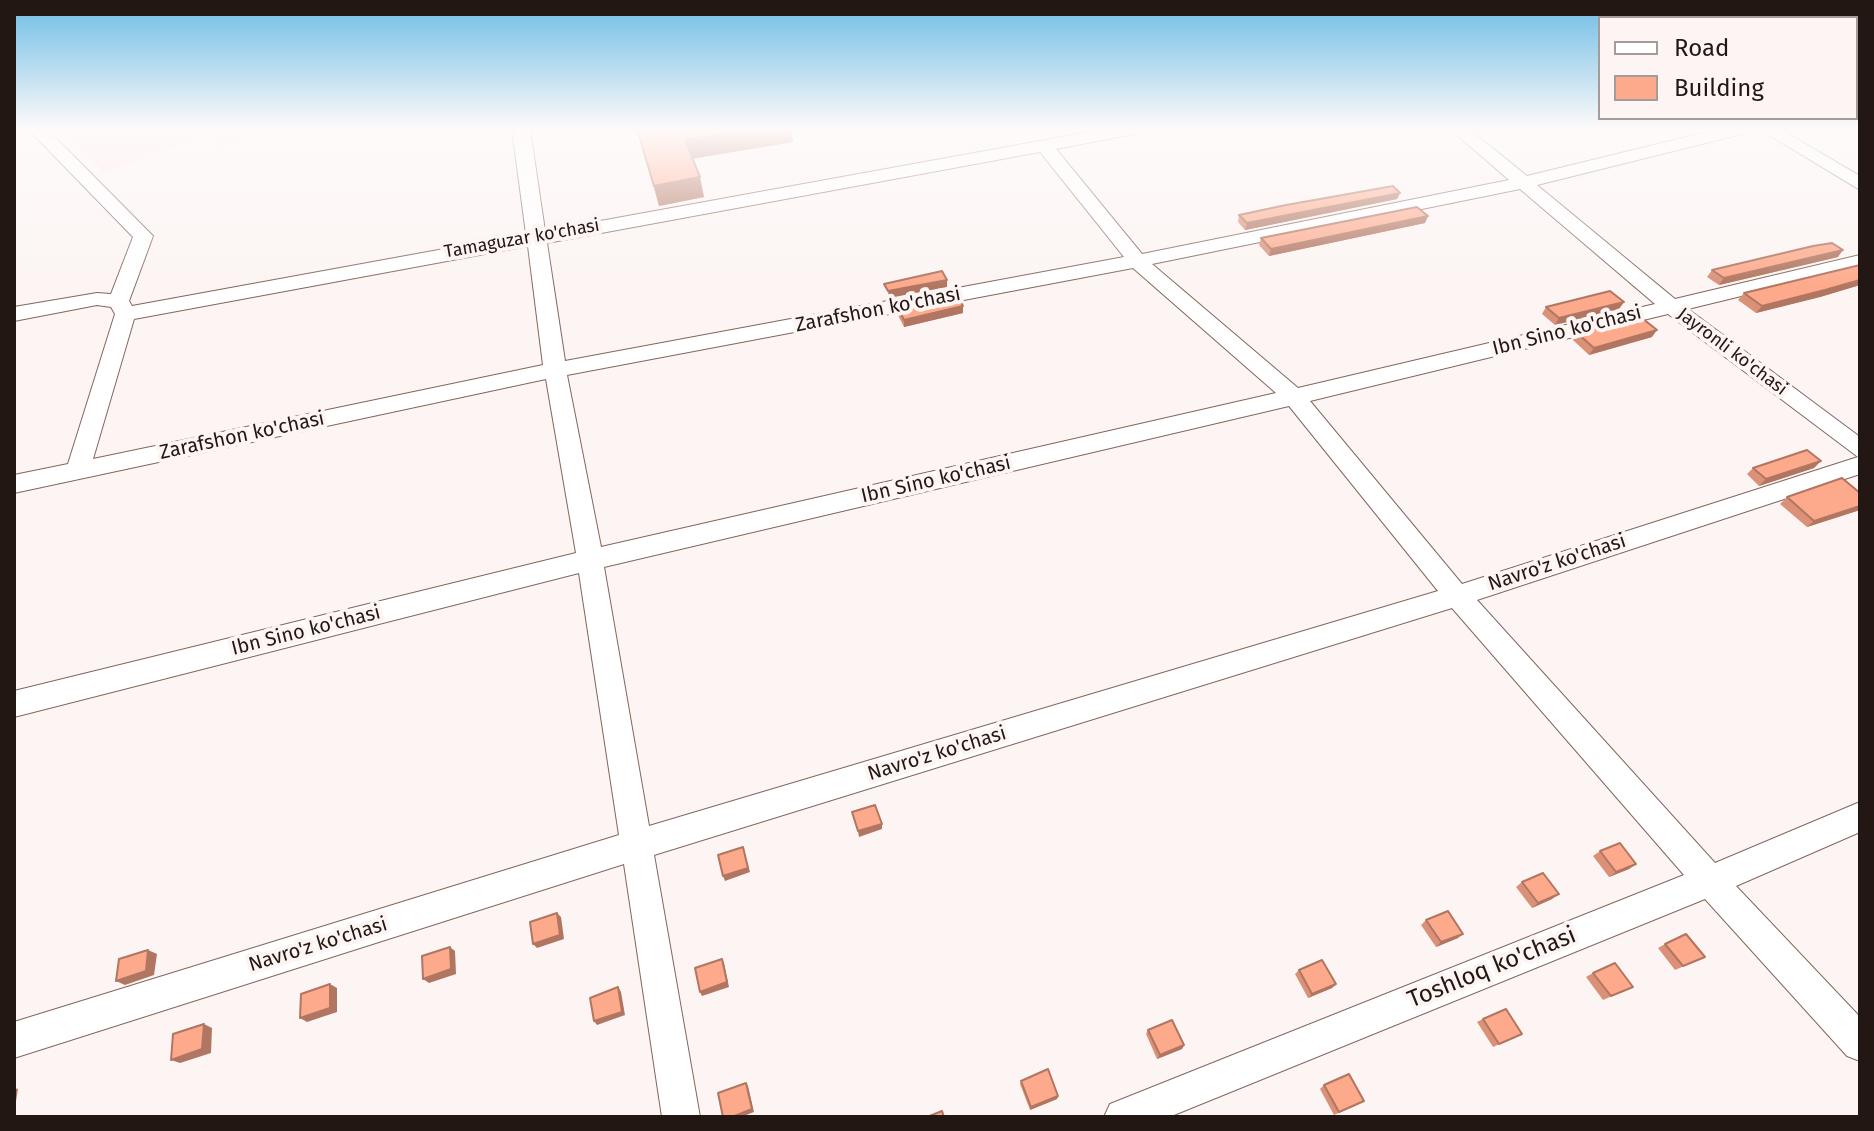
<!DOCTYPE html>
<style>
body{margin:0}
#map{position:relative;width:1874px;height:1131px;overflow:hidden;background:#fcf5f3;font-family:"Fira Sans",sans-serif}
canvas{display:block}
.frame{position:absolute;inset:0;border:16px solid #221713;pointer-events:none}
.legend{position:absolute;left:1598px;top:16px;width:260px;height:104px;box-sizing:border-box;background:#fcf5f3;border:2px solid #a59c99;margin:0;padding:10px 14px;list-style:none;font-size:24px;color:#221713}
.legend li{display:flex;align-items:center;gap:16px;height:40px}
.legend b{width:40px;border:2px solid #a59c99}
</style>
<div id="map">
<canvas width="1874" height="1131"></canvas>
<div class="frame"></div>
<ul class="legend">
<li><b style="height:10px;background:#fff"></b>Road</li>
<li><b style="height:22px;background:#fda98b"></b>Building</li>
</ul>
</div>
<script>
const g = document.querySelector('canvas').getContext('2d');
g.lineJoin = 'round';
function fill(path, color) { g.fillStyle = color; g.fill(path, 'evenodd'); }
const shape = rows => new Path2D(rows.map(r => 'M' + r).join(''));
function trace(path, color, width, dash) { g.strokeStyle = color; g.lineWidth = width; g.lineCap = dash ? 'butt' : 'round'; g.setLineDash(dash || []); g.stroke(path); }
function label(font, color, halo, rows, align = 'center') {
  g.font = font + ' "Fira Sans",sans-serif'; g.lineWidth = 8; g.setLineDash([]); g.textBaseline = 'middle'; g.strokeStyle = halo; g.fillStyle = color; for (const [text, x, y, turn = 0] of rows) {
    g.save(); g.translate(x, y); g.rotate((+turn || 0) * Math.PI / 180); g.textAlign = isNaN(turn) ? turn : align; if (halo) g.strokeText(text, 0, 0); g.fillText(text, 0, 0); g.restore();
  }
}
const built = shape([
 [62,129,270,129,222,147,207,134,104,173]
]);
const minor = shape([
 [28,129,47,129,153,236,129,301,132,306,526,234,512,129,530,129,545,231,1106,129,1143,129,1134,134,1056,149,1142,254,1509,180,1450,129,1469,129,1527,176,1719,129,1749,129,1746,133,1537,185,1675,299,1860,255,1860,267,1688,309,1860,437,1860,474,1477,600,1715,863,1860,802,1860,832,1736,886,1860,1017,1860,1061,1847,1056,1705,899,1169,1117,1104,1117,1110,1104,1684,875,1452,608,654,855,700,1117,662,1117,624,864,14,1058,14,1022,619,835,579,573,14,717,14,691,576,553,546,379,14,493,14,475,68,464,115,314,111,307,97,305,14,321,14,307,97,293,111,294,133,237,28,129],
 [1040,152,1124,257,565,361,547,243,1040,152],
 [1520,189,1655,304,1298,388,1152,264,1520,189],
 [528,246,543,365,93,459,134,319,528,246],
 [1133,268,1276,393,601,547,567,375,1133,268],
 [1668,314,1858,457,1462,584,1310,401,1668,314],
 [1289,406,1438,591,649,826,604,567,1289,406],
 [1759,129,1780,129,1860,176,1860,190,1759,129]
]);
const wall = shape([
 [637,129,791,129,793,142,693,159,704,197,659,206],
 [1400,193,1397,199,1245,230,1238,222,1239,215],
 [1428,216,1425,223,1269,256,1259,245,1261,238],
 [1838,257,1719,285,1707,277,1712,270],
 [1860,265,1860,285,1820,297,1756,313,1738,300,1744,293],
 [1624,302,1619,309,1555,325,1542,314,1546,307],
 [963,306,963,313,904,327,898,315,898,308],
 [1577,333,1652,337,1589,355,1573,340],
 [1753,468,1814,468,1759,486,1747,474],
 [1860,493,1860,510,1807,527,1780,504,1787,497],
 [1600,851,1636,864,1629,869,1609,877,1593,856],
 [1522,882,1552,899,1532,908,1516,887],
 [1426,920,1458,938,1436,947,1421,925],
 [1665,944,1696,961,1675,970,1658,948],
 [1299,970,1336,984,1332,988,1308,998,1295,974],
 [1593,973,1633,987,1603,1000,1586,977],
 [1483,1019,1516,1037,1493,1047,1477,1022],
 [1148,1030,1184,1045,1182,1049,1157,1059,1146,1034],
 [1021,1081,1058,1096,1057,1099,1030,1110,1020,1084],
 [1324,1085,1359,1104,1334,1115,1320,1089]
]);
const shadedWall = shape([
 [749,129,791,129,793,142,689,159,685,140],
 [700,177,704,197,659,206,654,186],
 [1400,193,1397,199,1245,230,1247,223],
 [1428,216,1425,223,1269,256,1271,249],
 [1843,250,1838,257,1719,285,1724,278],
 [947,280,947,287,889,298,888,291],
 [1860,280,1860,285,1820,297,1756,313,1762,306],
 [1624,302,1619,309,1555,325,1559,318],
 [963,306,963,313,904,327,904,320],
 [1657,330,1652,337,1589,355,1594,348],
 [1821,461,1814,468,1759,486,1766,479],
 [1860,506,1860,510,1807,527,1814,521],
 [882,824,882,829,859,837,858,831],
 [743,847,750,872,725,881,723,876],
 [1636,864,1629,869,1609,877,1616,872],
 [1559,894,1552,899,1532,908,1538,903],
 [557,913,561,917,564,939,537,948,533,944],
 [1463,934,1458,938,1436,947,1441,942],
 [450,947,455,951,456,974,429,983,423,979],
 [148,950,157,954,154,975,125,985,116,981],
 [722,959,724,963,729,987,702,996,700,992],
 [330,984,337,988,337,1012,307,1022,300,1018],
 [1336,984,1332,988,1308,998,1312,994],
 [618,987,621,992,625,1015,597,1025,594,1021],
 [204,1024,212,1028,211,1053,180,1063,171,1060],
 [1184,1045,1182,1049,1157,1059,1160,1055],
 [746,1083,748,1086,754,1112,741,1117,732,1117],
 [14,1088,18,1089,14,1113],
 [1058,1096,1057,1099,1030,1110,1031,1107]
]);
const building = shape([
 [637,129,749,129,685,140,700,177,654,186,637,129],
 [1393,186,1400,193,1247,223,1239,215,1286,205,1393,186],
 [1417,207,1428,216,1271,249,1261,238,1417,207],
 [1832,243,1843,250,1724,278,1712,270,1813,246,1832,243],
 [1860,265,1860,280,1825,290,1762,306,1744,293,1860,265],
 [942,271,947,280,888,291,884,284,942,271],
 [1610,291,1624,302,1559,318,1546,307,1610,291],
 [958,297,963,306,904,320,898,308,958,297],
 [1642,318,1657,330,1594,348,1577,333,1642,318],
 [1807,450,1821,461,1766,479,1753,468,1807,450],
 [1842,478,1860,493,1860,506,1814,521,1787,497,1842,478],
 [875,805,882,824,858,831,852,812,875,805],
 [1620,843,1636,864,1616,872,1600,851,1620,843],
 [743,847,748,868,723,876,718,855,743,847],
 [1543,873,1559,894,1538,903,1522,882,1543,873],
 [1448,911,1463,934,1441,942,1426,920,1448,911],
 [557,913,560,935,533,944,530,922,557,913],
 [1686,934,1705,957,1683,966,1665,944,1686,934],
 [450,947,451,969,423,979,422,956,450,947],
 [148,950,146,971,116,981,119,959,148,950],
 [722,959,727,982,700,992,695,968,722,959],
 [1322,960,1336,984,1312,994,1299,970,1322,960],
 [1615,963,1633,987,1611,996,1593,973,1615,963],
 [330,984,330,1008,300,1018,301,994,330,984],
 [618,987,622,1012,594,1021,590,998,618,987],
 [1506,1009,1522,1034,1499,1044,1483,1019,1506,1009],
 [1172,1020,1184,1045,1160,1055,1148,1030,1172,1020],
 [204,1024,202,1049,171,1060,173,1034,204,1024],
 [1048,1069,1058,1096,1031,1107,1021,1081,1048,1069],
 [1349,1074,1364,1101,1339,1112,1324,1085,1349,1074],
 [746,1083,752,1109,732,1117,723,1117,718,1093,746,1083],
 [942,1111,944,1117,927,1117,942,1111]
]);
const farStreetnames = [
 ["Tamaguzar ko'chasi",522,239,-10],
 ["Jayronli ko'chasi",1732,352,37]
];
const streetNames = [
 ["Zarafshon ko'chasi",878,310,-11],
 ["Ibn Sino ko'chasi",1567,331,-14],
 ["Zarafshon ko'chasi",242,436,-12],
 ["Ibn Sino ko'chasi",936,480,-13],
 ["Navro'z ko'chasi",1557,563,-18],
 ["Ibn Sino ko'chasi",306,631,-14],
 ["Navro'z ko'chasi",937,754,-17],
 ["Navro'z ko'chasi",318,945,-17]
];
const nearStreetnames = [
 ["Toshloq ko'chasi",1492,968,-22]
];
fill(built, '#f8e7e2');
trace(minor, '#83675d', 2);
fill(minor, '#fff');
fill(wall, '#da9178');
fill(shadedWall, '#b17661');
fill(building, '#fda98b');
trace(building, '#b17661', 2);
const sky = g.createLinearGradient(0, 0, 0, 287);
sky.addColorStop(0, '#6dbce5');
sky.addColorStop(0.45, '#fefafa');
sky.addColorStop(1, '#fefafa00');
g.fillStyle = sky;
g.fillRect(0, 0, 1874, 287);
label('18px', '#221713', '#fcf5f3', farStreetnames);
label('20px', '#221713', '#fcf5f3', streetNames);
label('24px', '#221713', '#fcf5f3', nearStreetnames);
</script>
